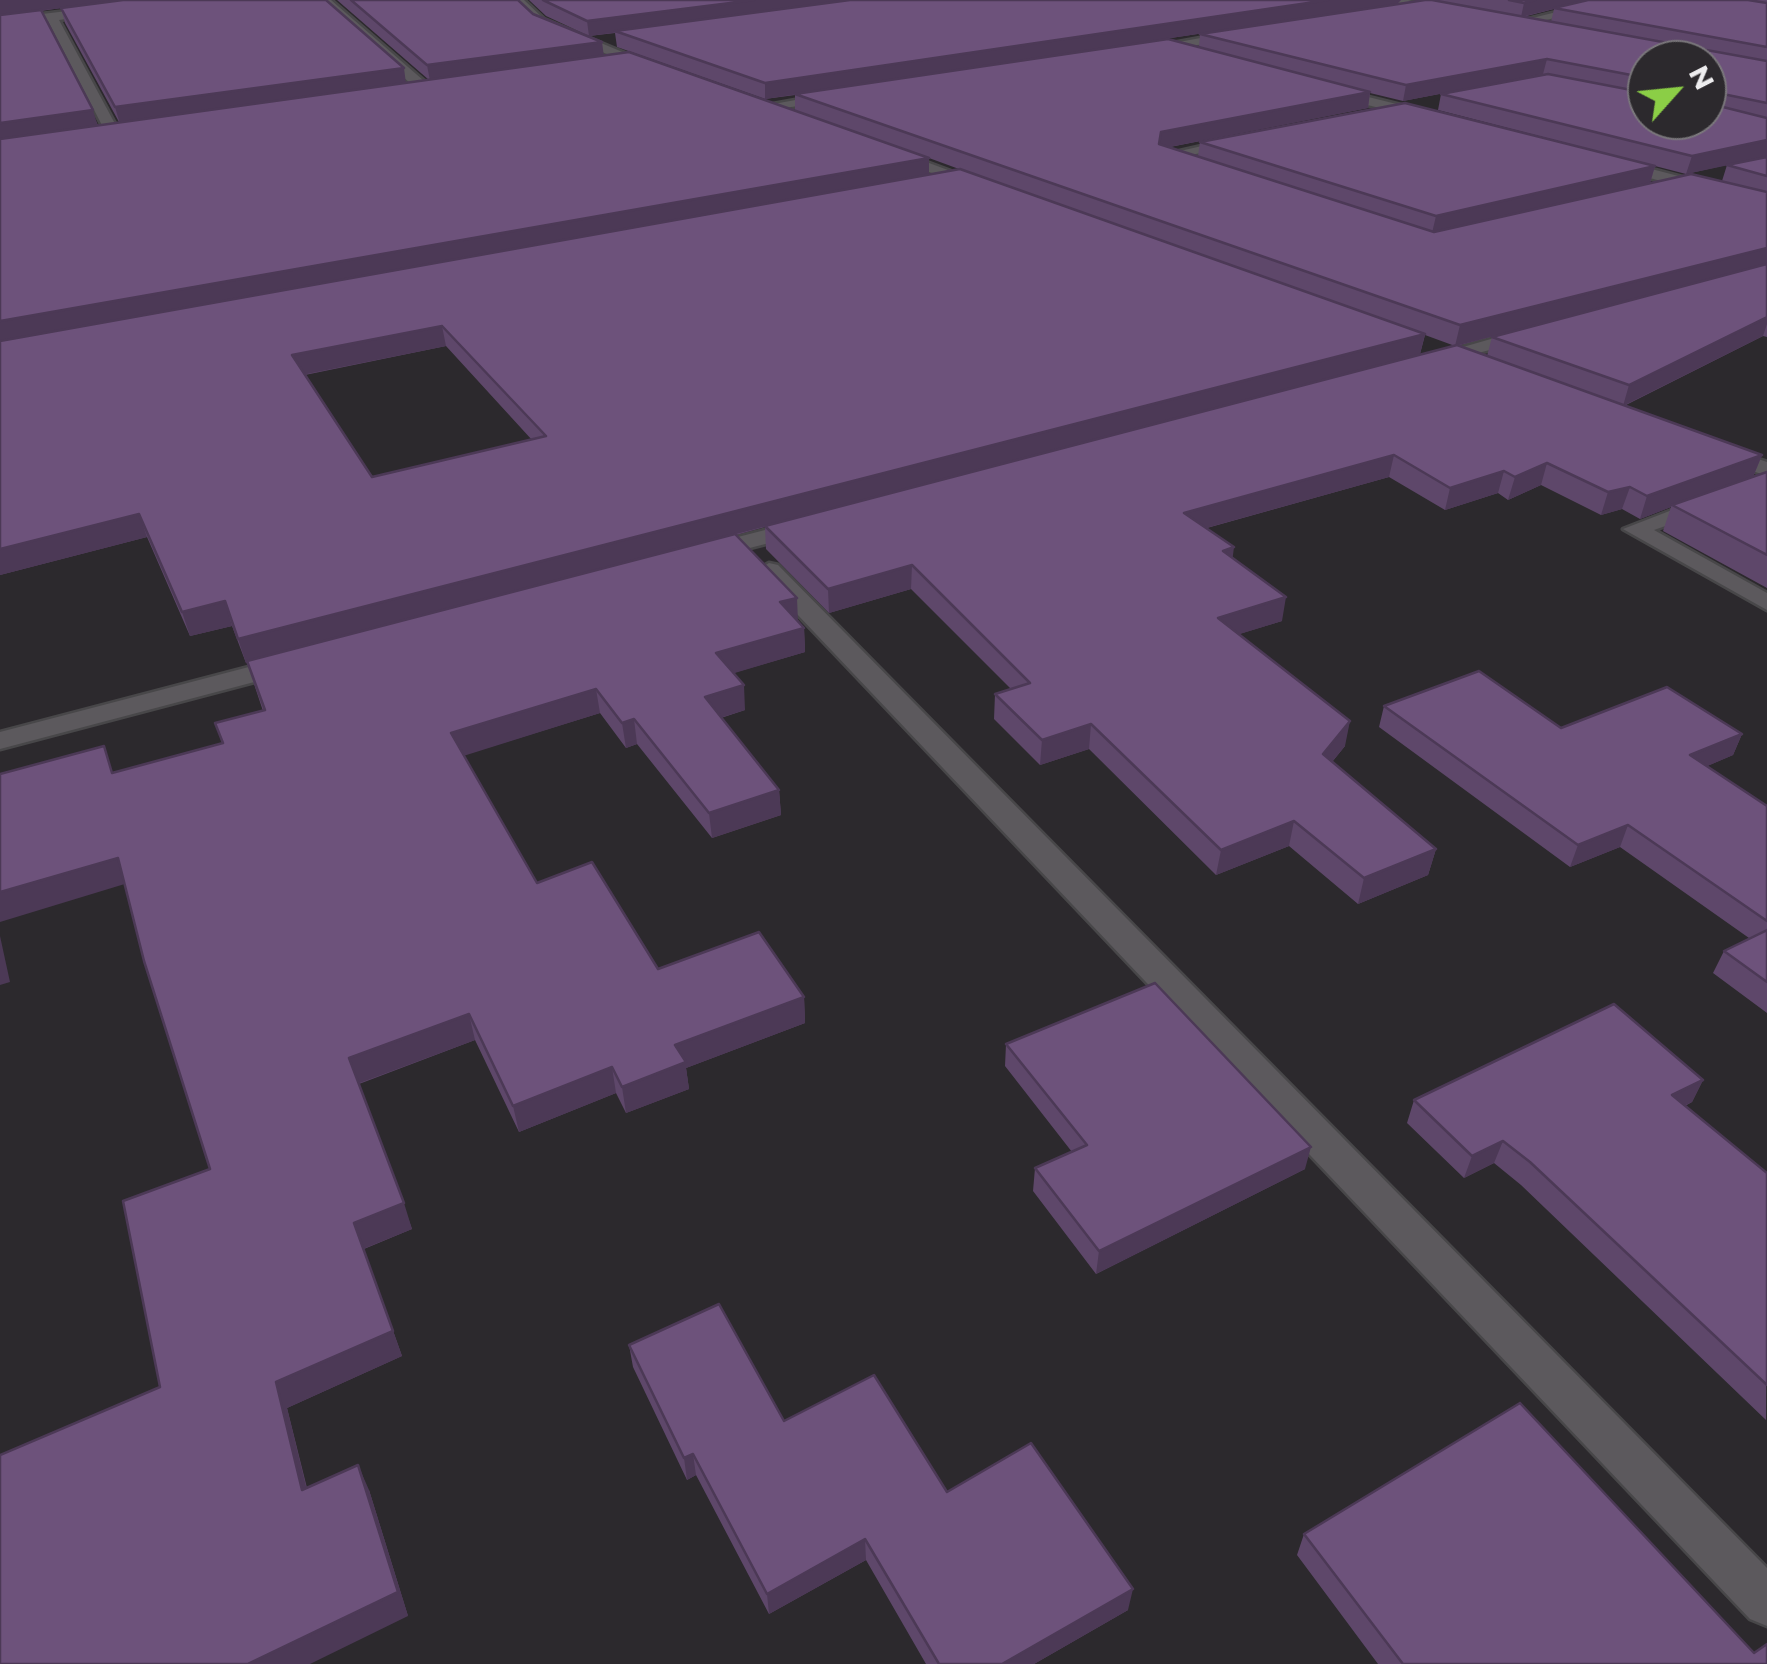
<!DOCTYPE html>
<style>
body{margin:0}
#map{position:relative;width:1767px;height:1664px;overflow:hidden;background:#2c292d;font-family:Montserrat,sans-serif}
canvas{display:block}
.north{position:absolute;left:1627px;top:40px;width:100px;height:100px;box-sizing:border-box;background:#2c292d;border:2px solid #7a777b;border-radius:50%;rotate:63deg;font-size:28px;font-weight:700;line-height:40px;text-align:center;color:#eeedef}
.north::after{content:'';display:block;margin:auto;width:35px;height:45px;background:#8bce46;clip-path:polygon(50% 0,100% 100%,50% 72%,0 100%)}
</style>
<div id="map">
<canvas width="1767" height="1664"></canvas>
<div class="north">N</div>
</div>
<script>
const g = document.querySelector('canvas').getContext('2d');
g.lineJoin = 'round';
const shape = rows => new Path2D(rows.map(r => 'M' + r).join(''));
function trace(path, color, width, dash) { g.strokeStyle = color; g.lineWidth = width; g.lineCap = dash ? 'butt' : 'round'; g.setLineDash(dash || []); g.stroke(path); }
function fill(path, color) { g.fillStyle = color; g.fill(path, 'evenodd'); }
const street = shape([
 [318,0,331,0,431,87,431,93,421,93,318,0],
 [511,0,524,0,544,19,658,67,646,70,536,25,511,0],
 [1384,0,1408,0,1452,11,1446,15,1384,0],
 [1605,0,1627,0,1514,28,1508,24,1605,0],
 [101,7,105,13,59,20,120,133,113,137,106,133,48,21,0,27,0,19,101,7],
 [1239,31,1243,38,1146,53,1140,49,1239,31],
 [1332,88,1433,113,1435,116,1428,120,1327,95,1332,88],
 [834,93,839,100,764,111,757,107,834,93],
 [1237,138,1244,142,1242,145,1165,160,1158,156,1237,138],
 [887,151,897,151,988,185,974,188,887,157,887,151],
 [1613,159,1767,199,1767,209,1608,167,1605,164,1613,159],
 [1529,328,1536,330,1536,338,1428,366,1418,360,1529,328],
 [1720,446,1767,462,1767,476,1712,457,1709,452,1720,446],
 [1703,498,1714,505,1711,510,1654,530,1767,593,1767,610,1623,529,1703,498],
 [804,520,812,522,812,532,703,560,691,553,695,548,804,520],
 [769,563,778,565,1767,1568,1767,1626,1750,1619,760,575,757,570,769,563],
 [287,657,300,665,296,671,0,749,0,732,287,657]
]);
const wall = shape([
 [0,0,326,0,406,83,429,80,337,0,518,0,533,14,604,56,795,110,795,95,765,99,617,47,615,33,589,36,546,16,529,0,1401,0,1397,4,1031,59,1199,47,1200,34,1425,0,1767,0,1767,337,1763,336,1624,406,1762,455,1753,477,1767,472,1767,588,1663,531,1671,507,1640,519,1622,509,1601,515,1541,485,1508,500,1498,493,1445,510,1389,477,1207,528,1233,558,1282,621,1239,634,1345,746,1332,762,1436,849,1428,875,1358,904,1289,846,1216,875,1089,749,1040,765,994,719,995,694,1011,689,911,589,829,613,766,549,765,527,736,535,804,628,805,652,733,673,745,710,721,718,779,790,781,815,712,838,637,744,626,748,600,713,464,755,537,883,658,969,804,997,805,1023,686,1068,689,1089,626,1113,616,1093,519,1132,475,1040,359,1084,412,1229,364,1249,402,1356,287,1408,307,1488,369,1490,408,1616,160,1387,210,1169,114,773,222,743,215,723,263,711,247,663,246,663,232,626,190,636,147,537,0,575],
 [61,8,65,23,119,122,98,125,41,11],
 [1554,9,1551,22,1523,17],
 [1647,60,1707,60,1647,120],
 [1543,74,1441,94,1438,110,1686,174,1758,158,1727,165,1722,181,1650,183,1655,166,1200,142,1198,156,1170,147,1368,108,1370,93,1403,101],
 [929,158,959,169,929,175],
 [1505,333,1492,337,1487,356,1457,346],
 [1425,335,1455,346,1420,354],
 [446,346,532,440,372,477,305,375],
 [1384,706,1561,728,1742,734,1733,755,1707,766,1767,806,1767,1013,1713,973,1724,951,1749,938,1620,847,1570,867,1379,727],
 [1006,1044,1305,1169,1096,1274,1033,1191,1035,1168,1072,1152,1005,1066],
 [1703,1080,1692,1102,1685,1106,1767,1173,1766,1420,1521,1185,1494,1163,1464,1178,1407,1123,1414,1100],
 [629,1345,784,1421,1128,1610,1034,1664,926,1664,866,1560,769,1614,696,1475,687,1480,633,1367],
 [1304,1534,1754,1653,1767,1664,1378,1664,1297,1555]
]);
const shadedWall = shape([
 [0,0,135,0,0,15],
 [754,0,865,0,589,36,587,21],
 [1328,0,1401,0,1397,4,765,99,765,83],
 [1535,0,1590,0,1521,17,1524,3],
 [602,42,604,57,430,81,427,65],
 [1547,59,1543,74,1403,101,1406,85],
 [404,68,406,84,120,124,115,107],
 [1370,92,1368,108,1159,149,1157,161,1161,132],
 [93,110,98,127,0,141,0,123],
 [1767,140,1767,157,1686,174,1692,156],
 [929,158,929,176,0,343,0,321],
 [1655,166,1650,183,1432,233,1436,216],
 [1767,248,1767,266,1455,346,1460,325],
 [1767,317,1767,324,1763,336,1623,406,1629,385],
 [442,326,446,346,297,376,292,355],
 [1425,334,1420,354,246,663,238,639],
 [1394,455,1389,477,1181,535,1184,513],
 [1762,455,1753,477,1672,505,1671,507,1640,519,1647,496],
 [1547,463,1541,485,1508,500,1515,477],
 [1504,471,1498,493,1445,510,1450,488],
 [1630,487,1622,509,1601,515,1608,492],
 [139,514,147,537,0,575,0,549],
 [1234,547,1231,571,1223,551],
 [912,565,911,589,829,613,828,589],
 [1286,597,1282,621,1214,642,1218,618],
 [797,598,798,622,780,602],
 [225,601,232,626,190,636,182,612],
 [804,628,805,652,718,678,716,653],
 [744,685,745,710,707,722,705,697],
 [596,689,600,713,457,758,451,733],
 [634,719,637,744,626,748,622,723],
 [1350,721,1345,746,1318,779,1323,754],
 [1091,724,1089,749,1040,765,1042,740],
 [1742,734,1733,755,1682,777,1690,755],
 [779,790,781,815,712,838,709,813],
 [1294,821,1289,846,1216,875,1221,850],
 [1628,825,1620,847,1570,867,1578,845],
 [1436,849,1428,875,1358,904,1364,878],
 [118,858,128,883,0,922,0,892],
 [0,936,10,982,0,985],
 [804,997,805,1023,686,1068,689,1089,626,1113,622,1087,675,1045],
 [469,1014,475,1040,357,1084,349,1058],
 [612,1067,616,1093,519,1132,513,1106],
 [1703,1080,1692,1102,1661,1117,1672,1095],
 [1503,1141,1494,1163,1464,1178,1472,1156],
 [1311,1147,1305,1169,1096,1274,1099,1251],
 [404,1203,412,1229,363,1249,354,1223],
 [393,1331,402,1356,287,1408,313,1515,302,1490,276,1382],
 [693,1454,696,1475,687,1480,684,1458],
 [358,1465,369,1490,408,1616,310,1664,248,1664],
 [865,1539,866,1560,769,1614,767,1594],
 [1133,1589,1128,1610,1034,1664,1002,1664]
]);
const building = shape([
 [123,0,326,0,404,68,115,107,61,8,123,0],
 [351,0,518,0,533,14,602,42,427,65,351,0],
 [543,0,754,0,587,21,543,0],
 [850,0,1328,0,765,83,615,31,850,0],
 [1425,0,1432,0,1767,61,1767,103,1713,92,1707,103,1767,118,1767,140,1692,156,1441,94,1548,74,1647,93,1647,120,1707,120,1707,60,1647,60,1647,78,1547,59,1406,85,1200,34,1425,0],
 [1509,0,1535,0,1524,3,1509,0],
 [1588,0,1748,0,1767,3,1767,47,1554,8,1588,0],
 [41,10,93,110,0,123,0,15,41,10],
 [1168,39,1370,92,1161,132,1159,144,1434,232,1691,174,1767,192,1767,248,1460,325,795,94,1168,39],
 [629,52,929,158,0,321,0,139,629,52],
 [1405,103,1655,166,1436,216,1200,142,1405,103],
 [1767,157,1767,176,1727,165,1767,157],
 [960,169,1425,334,238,639,225,601,182,612,139,514,0,549,0,341,960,169],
 [442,326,546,436,372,477,292,355,442,326],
 [1767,264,1767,317,1629,385,1492,337,1767,264],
 [1457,345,1762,455,1647,496,1630,487,1608,492,1547,463,1515,477,1504,471,1450,488,1394,455,1184,513,1234,547,1223,551,1286,597,1218,618,1350,721,1323,754,1436,849,1364,878,1294,821,1221,850,1091,724,1042,740,995,694,1030,683,912,565,828,589,765,526,1457,345],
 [1767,472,1767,555,1672,505,1767,472],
 [735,534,797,598,780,602,804,628,716,653,744,685,705,697,779,790,709,813,634,719,622,723,596,689,451,733,537,883,592,862,658,969,759,932,804,997,675,1045,686,1062,622,1087,612,1067,513,1106,469,1014,349,1058,404,1203,354,1223,393,1331,276,1382,302,1490,358,1465,398,1592,248,1664,0,1664,0,1455,160,1387,123,1201,210,1169,144,961,118,858,0,892,0,774,104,746,112,773,223,743,215,723,265,710,247,661,735,534],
 [1479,671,1561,728,1667,687,1742,734,1690,755,1767,806,1767,921,1628,825,1578,845,1384,706,1479,671],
 [1767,930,1767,982,1724,951,1767,930],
 [1155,983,1311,1147,1099,1251,1035,1168,1087,1145,1006,1044,1155,983],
 [1614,1004,1703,1080,1672,1095,1767,1173,1767,1385,1530,1162,1503,1141,1472,1156,1414,1100,1614,1004],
 [719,1304,784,1421,874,1375,947,1492,1031,1443,1133,1589,1002,1664,939,1664,865,1539,767,1594,693,1454,684,1458,629,1345,719,1304],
 [1520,1403,1754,1653,1767,1644,1767,1664,1403,1664,1304,1534,1520,1403]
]);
trace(street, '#484749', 5);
fill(street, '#5c595d');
fill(wall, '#5e476a');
fill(shadedWall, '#4c3956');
fill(building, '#6d527b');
trace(building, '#4c3956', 2.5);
</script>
